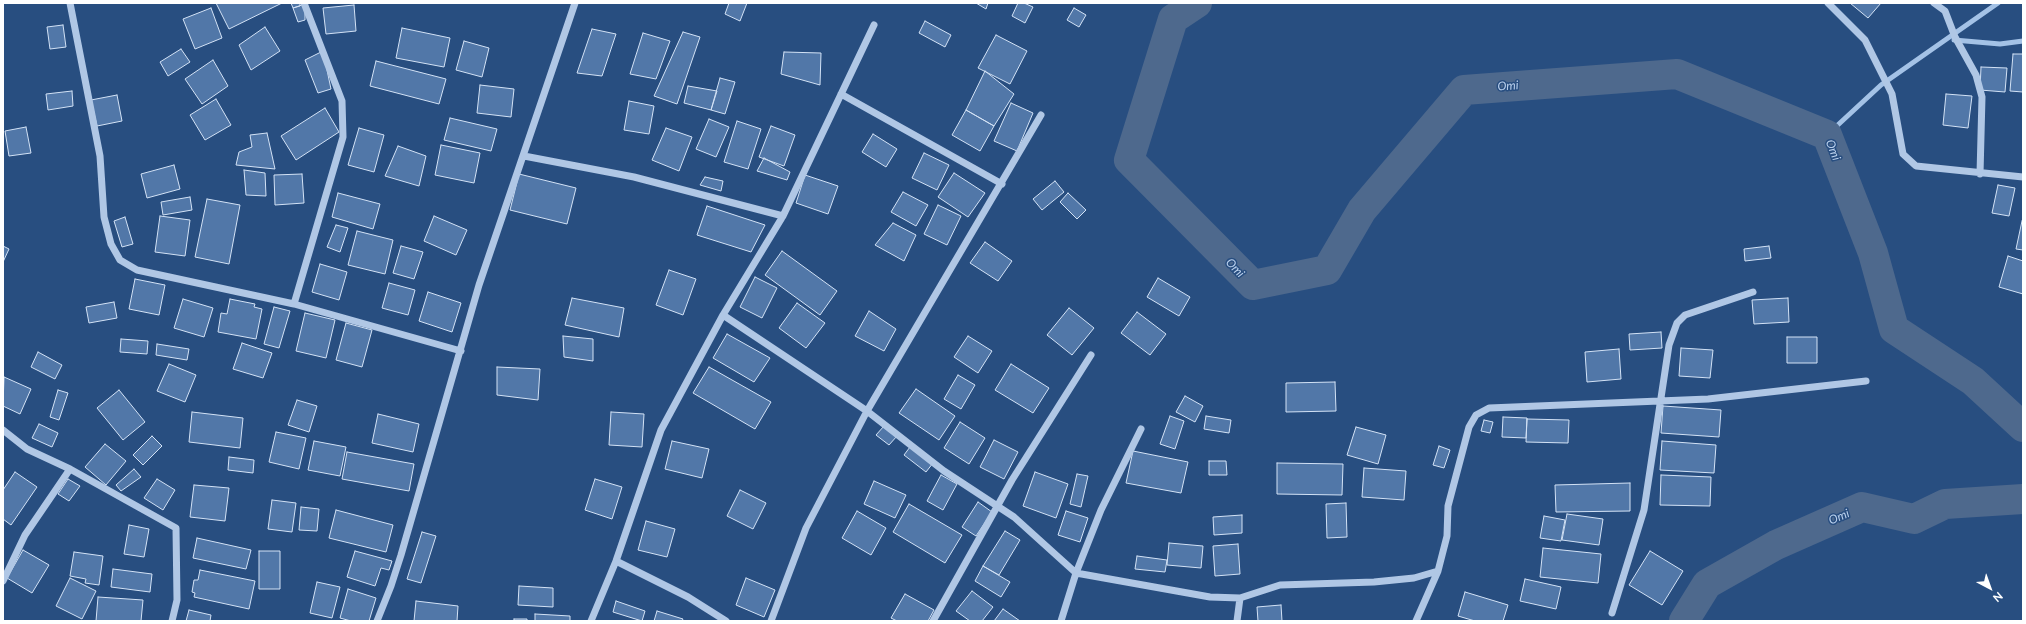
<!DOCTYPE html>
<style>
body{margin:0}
#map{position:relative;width:2026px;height:624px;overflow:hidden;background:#284e80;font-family:Lato,sans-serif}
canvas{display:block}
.frame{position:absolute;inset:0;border:4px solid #fff;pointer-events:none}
.north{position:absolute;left:1970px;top:568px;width:40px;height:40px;-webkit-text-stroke:3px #284e80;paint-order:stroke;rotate:139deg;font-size:11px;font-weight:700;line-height:16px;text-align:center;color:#fff}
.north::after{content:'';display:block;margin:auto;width:14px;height:18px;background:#fff;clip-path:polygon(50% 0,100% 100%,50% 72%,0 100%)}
</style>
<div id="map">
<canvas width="2026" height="624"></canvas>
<div class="frame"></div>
<div class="north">N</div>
</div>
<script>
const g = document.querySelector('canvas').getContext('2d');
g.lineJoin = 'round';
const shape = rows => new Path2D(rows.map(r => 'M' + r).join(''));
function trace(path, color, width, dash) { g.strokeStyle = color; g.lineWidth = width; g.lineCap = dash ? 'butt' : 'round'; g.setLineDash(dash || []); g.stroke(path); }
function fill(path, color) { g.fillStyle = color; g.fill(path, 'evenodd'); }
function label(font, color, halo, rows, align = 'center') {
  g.font = font + ' Lato,sans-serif'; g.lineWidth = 3; g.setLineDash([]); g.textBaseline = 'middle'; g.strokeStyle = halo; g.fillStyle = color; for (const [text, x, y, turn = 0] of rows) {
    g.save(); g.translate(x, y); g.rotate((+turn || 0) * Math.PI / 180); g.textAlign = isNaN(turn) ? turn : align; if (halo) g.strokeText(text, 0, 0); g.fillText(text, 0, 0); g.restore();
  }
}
const stream = shape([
 [1954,40,2000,44,2023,41],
 [1827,135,1881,85,1998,3]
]);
const river = shape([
 [1197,3,1173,19,1129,160,1253,285,1327,270,1362,210,1464,90,1677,74,1827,135,1873,253,1894,329,1973,381,2023,427],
 [1684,621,1707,584,1776,545,1862,507,1914,519,1945,504,2023,499]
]);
const building = shape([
 [216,3,282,3,229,29,216,3],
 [291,3,300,3,300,6,293,8,291,3],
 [729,3,747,3,740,21,725,14,729,3],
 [976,3,988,3,986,9,976,3],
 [1018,3,1024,3,1033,7,1025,23,1012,16,1018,3],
 [1850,3,1881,3,1868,18,1850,3],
 [305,4,305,20,298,22,293,8,305,4],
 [354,5,356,31,326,34,323,8,354,5],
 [211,8,222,38,195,49,183,19,211,8],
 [1074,8,1086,15,1079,27,1067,20,1074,8],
 [925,21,951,35,945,47,919,33,925,21],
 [63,25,66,47,50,49,47,27,63,25],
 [265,27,280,51,251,70,239,45,265,27],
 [402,28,450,38,444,67,396,58,402,28],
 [592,29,616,34,602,76,577,73,592,29],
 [683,32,700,37,677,104,654,96,683,32],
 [643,33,670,41,656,79,630,74,643,33],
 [996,35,1027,51,1010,84,978,68,996,35],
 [464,41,489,48,482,77,456,70,464,41],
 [181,49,190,62,168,76,160,62,181,49],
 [323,51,331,89,318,93,305,60,323,51],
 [784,52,821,53,820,85,781,74,784,52],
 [2013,54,2023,54,2023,92,2010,91,2013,54],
 [213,60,228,86,202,104,185,79,213,60],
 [376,61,446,79,439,104,370,86,376,61],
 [1981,67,2007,68,2005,92,1980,90,1981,67],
 [985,71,1014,94,994,126,966,110,985,71],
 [720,78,735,82,725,114,711,110,720,78],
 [480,85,514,89,511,117,477,113,480,85],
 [688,86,717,91,711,110,684,103,688,86],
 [72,91,73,106,48,110,46,94,72,91],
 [1946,94,1972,96,1968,128,1943,125,1946,94],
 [117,95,122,121,97,126,91,100,117,95],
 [216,99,231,125,205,140,190,115,216,99],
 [629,101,654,106,649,134,624,130,629,101],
 [1011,103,1033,113,1017,151,994,141,1011,103],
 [325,108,339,132,296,160,281,136,325,108],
 [966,110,994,126,980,151,952,135,966,110],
 [450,118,497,129,491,151,444,140,450,118],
 [709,119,729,127,716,157,696,149,709,119],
 [737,121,761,129,748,169,724,162,737,121],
 [771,126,795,135,784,166,759,157,771,126],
 [26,127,31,153,9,156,5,131,26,127],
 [359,128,384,135,374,172,348,165,359,128],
 [666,128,692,137,679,171,652,160,666,128],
 [267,133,275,169,236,165,239,152,252,147,250,135,267,133],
 [873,134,897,149,886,167,862,152,873,134],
 [441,145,480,153,474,183,435,175,441,145],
 [398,146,426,156,419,186,385,176,398,146],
 [924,153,949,165,937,190,912,178,924,153],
 [764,158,790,172,787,180,757,171,764,158],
 [174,165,180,189,147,198,141,174,174,165],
 [244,170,265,173,266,196,246,195,244,170],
 [954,173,985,193,968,217,938,197,954,173],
 [302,174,304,203,275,205,274,175,302,174],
 [519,174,576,188,567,224,510,210,519,174],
 [805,175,838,186,828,214,796,203,805,175],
 [705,177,723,181,721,191,700,185,705,177],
 [1055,181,1064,192,1042,210,1033,199,1055,181],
 [1998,185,2015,188,2009,216,1992,213,1998,185],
 [903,192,928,205,916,226,891,212,903,192],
 [338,193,380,204,373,229,332,217,338,193],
 [1068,193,1086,210,1077,219,1060,202,1068,193],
 [190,197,192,210,163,215,161,202,190,197],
 [207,199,240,205,229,264,195,257,207,199],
 [938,205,961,216,947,245,924,234,938,205],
 [707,206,765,225,751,252,697,235,707,206],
 [160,216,190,220,185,256,155,252,160,216],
 [434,216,467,230,456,255,424,241,434,216],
 [125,217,133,244,122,247,114,221,125,217],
 [2022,221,2023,222,2023,250,2016,249,2022,221],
 [893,223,916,235,904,261,875,245,893,223],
 [336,225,348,228,340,252,327,247,336,225],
 [357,231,393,240,385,274,348,265,357,231],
 [985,242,1012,261,998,281,970,263,985,242],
 [3,246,9,249,3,262,3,246],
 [401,246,423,252,414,279,393,273,401,246],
 [1769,246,1771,258,1745,261,1744,249,1769,246],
 [782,251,837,291,820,315,765,275,782,251],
 [2008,256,2023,261,2023,294,1999,287,2008,256],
 [320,264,347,272,339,300,312,292,320,264],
 [669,270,696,279,683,315,656,305,669,270],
 [755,277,777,288,762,318,740,307,755,277],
 [1158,278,1190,297,1179,316,1147,297,1158,278],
 [135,279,165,285,159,315,129,309,135,279],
 [389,283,415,290,408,315,382,308,389,283],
 [428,292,461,303,452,332,419,321,428,292],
 [572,298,624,308,619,337,565,325,572,298],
 [1788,298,1789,322,1754,324,1752,300,1788,298],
 [183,299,213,308,204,337,174,328,183,299],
 [230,299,255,304,254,307,262,309,256,339,218,332,221,313,227,314,230,299],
 [114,302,117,318,89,323,86,307,114,302],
 [797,303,825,323,806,348,779,328,797,303],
 [274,307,290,311,279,348,264,344,274,307],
 [1069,308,1094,328,1072,355,1047,335,1069,308],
 [869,311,896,329,884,351,855,336,869,311],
 [1137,312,1166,334,1150,355,1121,333,1137,312],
 [305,313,335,320,326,358,296,351,305,313],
 [346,323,372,330,362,367,336,360,346,323],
 [1661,332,1662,348,1630,350,1629,334,1661,332],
 [727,334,770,358,754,382,713,358,727,334],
 [563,336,593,339,593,361,564,357,563,336],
 [968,336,992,351,978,373,954,357,968,336],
 [1787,337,1817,337,1817,363,1787,363,1787,337],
 [121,339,148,341,147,354,120,352,121,339],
 [242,343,272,353,263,378,233,369,242,343],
 [157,344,189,349,187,360,156,355,157,344],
 [1681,348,1713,350,1710,378,1679,376,1681,348],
 [1619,349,1621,379,1587,382,1585,352,1619,349],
 [38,352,62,365,55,379,31,367,38,352],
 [169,364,196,375,185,402,157,391,169,364],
 [1011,364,1049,388,1033,413,995,390,1011,364],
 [497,367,540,369,538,400,497,395,497,367],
 [709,367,771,402,755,429,693,393,709,367],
 [958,375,975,385,961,409,944,399,958,375],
 [4,377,31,389,20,414,3,406,4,377],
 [1335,382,1336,411,1286,412,1286,383,1335,382],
 [916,389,955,416,939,440,899,413,916,389],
 [58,390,68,393,59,420,50,417,58,390],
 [119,390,145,422,123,440,97,408,119,390],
 [1185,396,1203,406,1195,422,1176,412,1185,396],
 [297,400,317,406,309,432,288,425,297,400],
 [1663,406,1721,410,1719,437,1661,433,1663,406],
 [192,412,243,418,240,448,189,442,192,412],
 [611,412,644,414,642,447,609,445,611,412],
 [378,414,419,424,413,452,372,443,378,414],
 [1170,416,1184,421,1175,449,1160,444,1170,416],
 [1206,416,1231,420,1229,433,1204,429,1206,416],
 [1503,417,1527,418,1526,438,1502,437,1503,417],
 [1527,419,1569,420,1568,443,1526,442,1527,419],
 [1484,420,1493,422,1490,433,1481,431,1484,420],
 [960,422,985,438,969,464,944,448,960,422],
 [39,424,58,433,52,447,32,438,39,424],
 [884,426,897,436,889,445,876,435,884,426],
 [1356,427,1386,435,1378,464,1347,455,1356,427],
 [276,432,306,438,299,469,269,462,276,432],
 [152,436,162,446,143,465,133,455,152,436],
 [994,440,1018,452,1004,479,980,467,994,440],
 [314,441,346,447,340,476,308,470,314,441],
 [672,441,709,449,702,478,665,469,672,441],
 [1662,441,1716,445,1714,473,1660,470,1662,441],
 [105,444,126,461,106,485,85,467,105,444],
 [1439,446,1450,450,1444,468,1433,465,1439,446],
 [910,447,933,463,926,472,904,455,910,447],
 [1133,451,1188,462,1181,493,1126,483,1133,451],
 [347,452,414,464,409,491,342,479,347,452],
 [229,457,254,460,253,473,228,470,229,457],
 [1209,461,1226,461,1227,475,1209,475,1209,461],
 [1277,463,1343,464,1342,495,1277,494,1277,463],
 [1364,468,1406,471,1404,500,1362,497,1364,468],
 [134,469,141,477,121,491,116,485,134,469],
 [15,472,37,487,11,525,3,519,3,490,15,472],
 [1035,472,1068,484,1056,518,1023,506,1035,472],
 [1077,474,1088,476,1081,507,1070,504,1077,474],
 [941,475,957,484,943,510,927,501,941,475],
 [1661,475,1711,477,1710,506,1660,505,1661,475],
 [68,479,80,486,69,501,58,494,68,479],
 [157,479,175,490,163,510,144,498,157,479],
 [595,479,622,487,612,519,585,510,595,479],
 [874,481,906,495,895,518,864,504,874,481],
 [1630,483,1630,511,1556,512,1555,485,1630,483],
 [194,485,229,488,225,521,190,517,194,485],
 [740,490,766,503,753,529,727,516,740,490],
 [272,500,296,503,292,532,268,529,272,500],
 [978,502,992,512,976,536,962,527,978,502],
 [1346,503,1347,537,1327,538,1326,504,1346,503],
 [909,504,962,535,945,563,893,532,909,504],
 [301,507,319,509,317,531,299,530,301,507],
 [336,510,393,525,386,552,329,538,336,510],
 [857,511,886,528,871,555,842,538,857,511],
 [1066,511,1088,518,1080,542,1058,535,1066,511],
 [1567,514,1603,519,1599,545,1562,540,1567,514],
 [1242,515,1242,533,1214,535,1213,517,1242,515],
 [1544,516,1565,520,1561,541,1540,538,1544,516],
 [646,521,675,529,667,557,638,550,646,521],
 [129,525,149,529,144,557,124,554,129,525],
 [1005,531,1020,540,999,575,983,566,1005,531],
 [422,532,436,536,421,583,407,579,422,532],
 [197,538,251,550,246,569,193,558,197,538],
 [1169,543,1203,546,1201,568,1167,565,1169,543],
 [1238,544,1240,574,1215,576,1213,546,1238,544],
 [1543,548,1601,554,1598,583,1540,577,1543,548],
 [23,550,49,565,32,593,7,578,23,550],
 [259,551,280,551,280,589,259,589,259,551],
 [355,551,392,561,389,570,381,568,375,586,347,577,355,551],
 [1650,551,1683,571,1662,605,1629,585,1650,551],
 [74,552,103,556,99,585,85,583,86,579,70,576,74,552],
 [1137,556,1167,560,1165,572,1135,569,1137,556],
 [983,566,1010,582,1001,597,975,581,983,566],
 [113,569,152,574,150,592,111,587,113,569],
 [200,570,255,581,249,609,194,597,195,593,192,592,194,580,198,580,200,570],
 [70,578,96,591,82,619,56,606,70,578],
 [746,578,775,590,764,617,736,605,746,578],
 [1525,579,1561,587,1556,609,1520,601,1525,579],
 [317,582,340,587,332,618,310,613,317,582],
 [519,586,553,588,553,607,518,605,519,586],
 [348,589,376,598,369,621,351,621,340,618,348,589],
 [972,591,993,607,982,621,970,621,956,611,972,591],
 [1465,592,1508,605,1503,621,1475,621,1458,616,1465,592],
 [905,594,934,610,928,621,897,621,891,618,905,594],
 [98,597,143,600,141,621,96,621,98,597],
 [416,601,458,606,457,621,414,621,416,601],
 [616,601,645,611,642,621,613,612,616,601],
 [1281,605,1282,621,1258,621,1257,607,1281,605],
 [1003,609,1020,621,994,621,1003,609],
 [189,610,211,615,210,621,186,621,189,610],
 [657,611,683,619,682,621,654,621,657,611],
 [535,614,570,616,570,621,535,621,535,614],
 [514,619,527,619,527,621,514,621,514,619]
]);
const minor = shape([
 [70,3,100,156,104,217,111,244,120,260,137,270,294,304,461,351],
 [1828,3,1865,40,1892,94,1903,154,1916,166,2023,177],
 [1934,3,1945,11,1955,37,1976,75,1982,97,1980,174],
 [841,94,1002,184],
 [524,156,634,177,783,216],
 [294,304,343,137,342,101,304,3],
 [723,315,867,411,1041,115],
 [3,430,27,449,70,469,176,528,177,600,172,621],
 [616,561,688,597,726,621],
 [3,581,25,535,70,469],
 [1612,613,1644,510,1669,345,1677,323,1685,315,1753,292],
 [377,621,391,586,401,555,479,285,575,3],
 [591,621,616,561,661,430,723,315,783,216,874,25],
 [771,621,806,528,867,411,944,471,1014,517,1076,573,1210,597,1240,598,1280,585,1374,582,1414,578,1438,571,1447,536,1448,506,1469,427,1476,415,1489,408,1708,399,1866,381],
 [933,621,1012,480,1091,355],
 [1061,621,1076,573,1101,510,1141,429],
 [1237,621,1240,598],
 [1416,621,1438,571]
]);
const waterNames = [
 ["Omi",1508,86,-4],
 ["Omi",1833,150,69],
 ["Omi",1235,268,46],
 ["Omi",1839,517,-23]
];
trace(stream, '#a4c2e6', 5);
trace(river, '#4e698d', 30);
fill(building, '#5177a8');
trace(building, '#d3e2f5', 1);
trace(minor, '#b0c7e5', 7);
label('italic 12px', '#bbd1ed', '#284e80', waterNames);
</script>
